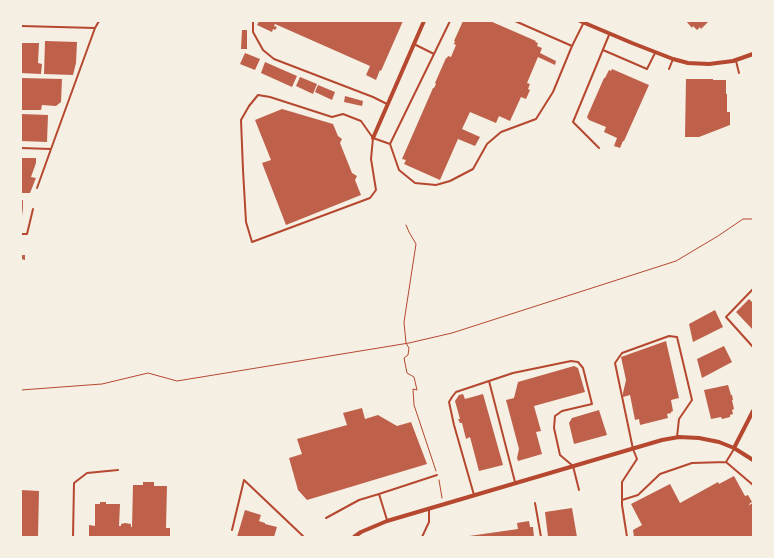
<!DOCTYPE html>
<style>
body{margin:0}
#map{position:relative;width:774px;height:558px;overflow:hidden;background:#f6efe4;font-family:Signika,sans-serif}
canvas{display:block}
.frame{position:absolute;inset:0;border:22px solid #f6efe4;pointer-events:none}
</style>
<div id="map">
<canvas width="774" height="558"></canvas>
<div class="frame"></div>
</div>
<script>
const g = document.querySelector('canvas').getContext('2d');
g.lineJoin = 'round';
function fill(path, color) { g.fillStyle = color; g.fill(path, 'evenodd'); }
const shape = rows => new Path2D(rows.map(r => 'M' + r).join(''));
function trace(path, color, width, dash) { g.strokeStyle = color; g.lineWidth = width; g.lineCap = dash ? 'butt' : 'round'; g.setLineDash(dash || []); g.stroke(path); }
const building = shape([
 [259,21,403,21,381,71,380,70,376,80,366,75,370,66,275,24,274,26,277,27,275,30,273,29,272,32,257,25],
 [463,21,490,21,536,41,535,42,538,43,537,46,542,48,540,53,556,61,555,65,538,57,527,83,530,84,528,89,530,90,526,99,521,97,510,121,499,116,496,123,470,112,462,129,480,137,475,146,458,139,440,180,404,164,406,160,402,159,433,88,434,88,436,84,435,83,446,58,447,58,448,56,451,57,456,45,454,44,455,41,454,41],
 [686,21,709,21,701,29,700,27,697,30,693,26,692,28],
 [242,30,247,30,247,49,241,49],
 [45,41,77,42,76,63,73,75,44,74],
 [21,43,39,43,38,63,42,64,41,74,21,73],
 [245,53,260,59,255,70,240,64],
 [265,62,297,76,292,87,261,73],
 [612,69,649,85,624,141,623,141,620,148,614,146,617,138,604,132,606,127,589,120,587,117,604,78,605,78,609,70,611,71],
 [300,77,317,84,313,94,296,86],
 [21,78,62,79,61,102,56,106,42,105,41,110,21,110],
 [686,79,713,79,713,80,726,80,726,94,727,94,727,112,730,112,730,125,699,137,685,137],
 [318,85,335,92,332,100,315,92],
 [345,96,363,101,362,106,344,102],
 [282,109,333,124,338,136,342,139,340,143,352,173,357,176,355,180,361,195,286,225,262,163,271,160,255,120],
 [21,114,48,115,47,142,21,141],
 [21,158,36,158,36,163,31,177,36,178,30,193,21,193],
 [21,200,23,200,23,208,22,216],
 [21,255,25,255,25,260,21,259],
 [749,299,753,303,753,330,736,312],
 [715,310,723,327,693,342,689,324],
 [666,341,679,398,671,400,673,411,671,412,671,413,667,414,668,418,640,425,639,419,635,420,630,395,623,397,623,393,626,380,621,357],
 [724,346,732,362,702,378,697,359],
 [574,366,578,368,585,392,534,406,541,431,536,432,542,454,518,461,517,458,519,449,506,400,514,398,518,382],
 [728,385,731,395,732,395,733,400,732,400,734,409,732,410,733,414,730,415,730,417,722,419,721,417,711,419,704,390],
 [463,394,465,399,483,394,503,465,479,471,470,437,466,439,462,423,460,423,458,419,460,419,455,401,459,395],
 [362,408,365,419,378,415,397,426,411,422,427,464,307,500,298,490,289,458,302,454,297,439,347,425,343,413],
 [599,410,607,435,574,444,569,423,572,418],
 [734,476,745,496,748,495,752,502,749,504,749,505,753,503,753,537,634,537,633,530,642,525,631,504,670,484,680,503,718,482,719,484],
 [143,482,154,482,154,486,167,486,166,528,170,528,170,537,89,537,89,525,95,526,95,504,100,504,100,502,106,502,106,504,120,504,119,526,121,526,121,524,125,523,131,524,131,527,132,527,133,485,143,485],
 [21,490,39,491,38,537,21,537],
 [572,508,577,537,548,537,545,512],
 [245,510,261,515,259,521,265,523,265,524,277,527,274,537,237,537],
 [529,521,530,527,533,527,534,537,469,537,469,536,518,529,517,523]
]);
const path = shape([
 [406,225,409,232,416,244,404,322,406,343,409,348,408,355,404,358,407,373,414,377,417,390,413,389,414,405,436,471],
 [21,390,102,384,148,373,177,381,409,343,452,333,676,261,718,236,743,219,753,219],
 [439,480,442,498]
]);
const service = shape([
 [253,21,253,32,263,50,274,59,373,97,387,104],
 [21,26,95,28,51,149,21,148],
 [95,28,99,21],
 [414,44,434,54,450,21],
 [572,46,583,24],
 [603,50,647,69,655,53],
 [736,61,739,73],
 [669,69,673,59],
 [373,138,371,159,376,190,370,198,252,242,246,222,243,170,241,120,249,106,258,95,270,97,332,117,343,114,361,121,373,138,390,144,399,170,415,183,436,185,450,181,473,169,487,144,501,132,536,119,553,92,572,46,515,21],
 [390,144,434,54],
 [599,148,573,122,609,35],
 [37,188,51,149],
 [21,234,27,234,33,209],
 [753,289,726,317,753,347],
 [489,381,515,482],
 [726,462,734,449],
 [379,494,437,475],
 [474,495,454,425,449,402,452,397,456,392,513,373,571,361,578,362,583,368,592,404,562,411,555,416,554,428,560,455,573,466,579,490],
 [622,500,638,495,660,474,692,463,726,462,753,485],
 [535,503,541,537],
 [326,518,359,500,379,494,387,520],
 [232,530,244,480,304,537],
 [73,537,74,483,87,473,118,470],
 [422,537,429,522,429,510],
 [627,537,622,505,622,482,637,459,633,449,615,363,622,353,669,336,677,337,692,400,679,419,677,437]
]);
const minor = shape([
 [580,21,632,43,673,59,688,63,709,64,733,61,753,54],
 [373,138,424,21],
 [734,448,753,411],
 [354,537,361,532,387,521,662,440,679,437,699,438,719,442,734,448,753,460]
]);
fill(building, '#bf614a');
trace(path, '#b5482f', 1);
trace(service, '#b5482f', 2);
trace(minor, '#b5482f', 4);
</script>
